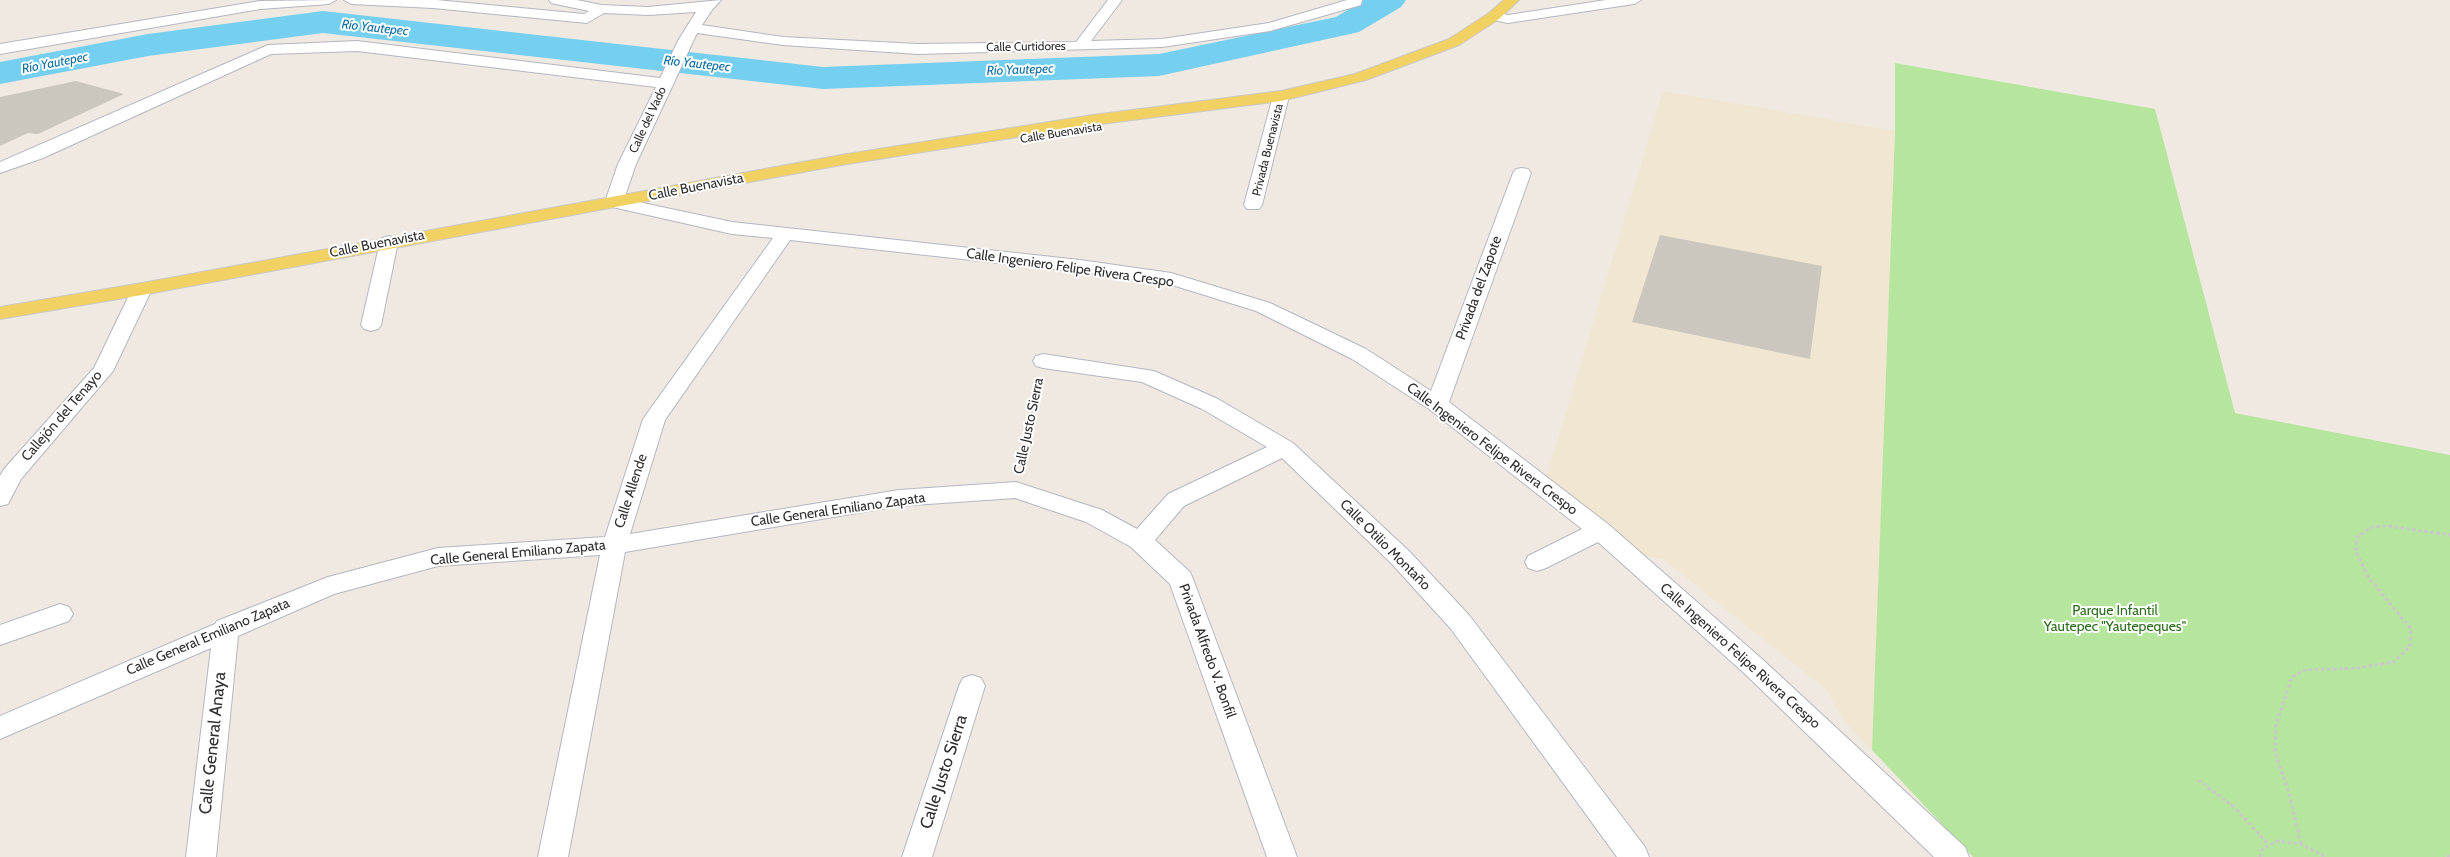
<!DOCTYPE html>
<meta charset="utf-8">
<style>
body{margin:0}
canvas{display:block;background:#efe9e1}
</style>
<canvas width="2450" height="857"></canvas>
<script>
const g = document.querySelector('canvas').getContext('2d');
g.lineJoin = 'round';
function fill(path, color) { g.fillStyle = color; g.fill(path, 'evenodd'); }
const shape = rows => new Path2D(rows.map(r => 'M' + r).join(''));
function trace(path, color, width, dash) { g.strokeStyle = color; g.lineWidth = width; g.lineCap = dash ? 'butt' : 'round'; g.setLineDash(dash || []); g.stroke(path); }
function label(font, color, halo, rows, align = 'center') {
  g.font = font + ' Cabin,sans-serif'; g.lineWidth = 4; g.setLineDash([]); g.textBaseline = 'middle'; g.strokeStyle = halo; g.fillStyle = color; for (const [text, x, y, turn = 0] of rows) {
    g.save(); g.translate(x, y); g.rotate((+turn || 0) * Math.PI / 180); g.textAlign = isNaN(turn) ? turn : align; if (halo) g.strokeText(text, 0, 0); g.fillText(text, 0, 0); g.restore();
  }
}
const education = shape([
 [1663,91,1895,131,1872,750,1842,719,1827,690,1663,559,1631,553,1545,482]
]);
const green = shape([
 [1895,63,2155,109,2235,413,2450,455,2450,857,1973,857,1872,750,1895,131]
]);
const river = shape([
 [1364,0,1406,0,1401,7,1359,32,1159,76,823,89,323,33,148,56,0,84,0,62,148,34,323,11,823,67,1159,54,1336,17,1364,0]
]);
const building = shape([
 [76,81,124,94,38,134,28,133,0,146,0,97],
 [1660,235,1822,266,1810,359,1632,322]
]);
const pathFar1 = shape([
 [1021,467,1038,384]
]);
const path = shape([
 [2198,780,2233,806,2268,844],
 [2301,844,2289,793,2275,752,2276,725,2292,677,2305,670,2357,668,2394,662,2410,646,2411,629,2369,578,2356,551,2357,537,2372,527,2388,526,2450,535],
 [2260,857,2262,849,2277,841,2301,844,2326,857],
 [2447,857,2450,856]
]);
const minor = shape([
 [336,0,329,4,260,9,0,54,0,44,260,1,336,0],
 [344,0,436,0,584,14,589,11,551,3,549,0,577,0,601,5,648,7,721,0,712,10,702,25,783,37,918,44,1076,42,1108,0,1122,0,1091,41,1162,39,1269,23,1347,0,1362,0,1361,5,1270,31,1162,47,918,54,783,45,697,33,636,164,624,199,732,222,1080,260,1171,273,1270,303,1366,349,1431,391,1513,173,1516,169,1522,168,1528,169,1531,173,1449,402,1608,524,1762,659,1965,847,1969,857,1934,857,1744,673,1598,542,1546,568,1537,571,1528,568,1525,562,1528,556,1582,529,1429,409,1352,359,1256,311,1169,284,1080,272,790,240,665,420,630,534,899,490,1016,482,1102,510,1137,529,1168,494,1267,447,1202,409,1142,382,1043,368,1036,366,1033,361,1036,356,1043,354,1154,371,1218,399,1293,443,1409,551,1469,615,1645,847,1649,857,1617,857,1451,629,1391,563,1282,458,1184,506,1155,540,1190,572,1193,579,1297,857,1267,857,1170,584,1131,547,1086,522,1015,498,899,506,625,552,568,857,538,857,600,555,438,566,334,594,238,636,216,857,186,857,211,648,0,739,0,716,215,624,217,621,328,577,438,548,605,537,643,419,773,238,732,234,608,206,605,202,618,164,656,87,357,51,271,54,43,158,0,173,0,162,268,45,357,41,660,78,679,39,696,12,648,15,604,13,587,23,433,8,351,4,344,0],
 [1606,0,1641,0,1634,4,1508,23,1489,19,1487,16,1494,12,1508,15,1606,0],
 [1281,91,1289,96,1262,205,1259,209,1247,209,1244,205,1273,96,1281,91],
 [389,236,396,238,398,242,381,325,378,329,371,331,364,329,361,325,380,242,382,238,389,236],
 [142,283,149,285,152,289,113,371,21,479,8,504,0,506,0,476,4,469,94,368,132,289,135,285,142,283],
 [60,604,69,607,73,614,69,621,0,645,0,625,60,604],
 [972,675,981,678,985,686,932,857,902,857,959,686,963,678,972,675]
]);
const major = shape([
 [1504,0,1519,0,1499,19,1459,45,1366,80,1281,101,1093,125,841,165,142,295,0,319,0,307,142,283,841,155,1093,115,1281,91,1355,74,1449,39,1489,13,1504,0]
]);
const farStreetnames = [
 ["Calle Curtidores",1026,47,-1],
 ["Calle del Vado",648,120,-65],
 ["Calle Buenavista",1061,133,-9],
 ["Privada Buenavista",1268,150,-76]
];
const farWaternames = [
 ["Río Yautepec",375,28,6],
 ["Río Yautepec",55,63,-11],
 ["Río Yautepec",697,64,6],
 ["Río Yautepec",1020,70,-2]
];
const streetNames = [
 ["Calle Buenavista",696,187,-11],
 ["Calle Buenavista",377,244,-11],
 ["Calle Ingeniero Felipe Rivera Crespo",1070,268,8],
 ["Privada del Zapote",1479,288,-70],
 ["Callejón del Tenayo",62,416,-49],
 ["Calle Justo Sierra",1029,426,-78],
 ["Calle Ingeniero Felipe Rivera Crespo",1492,449,37],
 ["Calle Allende",631,491,-72],
 ["Calle General Emiliano Zapata",838,510,-8],
 ["Calle Otilio Montaño",1385,545,45],
 ["Calle General Emiliano Zapata",518,553,-5],
 ["Calle General Emiliano Zapata",208,637,-23],
 ["Privada Alfredo V. Bonfil",1207,651,70],
 ["Calle Ingeniero Felipe Rivera Crespo",1740,656,42]
];
const parkNames = [
 ["Parque Infantil",2115,611],
 ["Yautepec \"Yautepeques\"",2115,627]
];
const nearStreetnames = [
 ["Calle General Anaya",213,743,-84],
 ["Calle Justo Sierra",944,772,-72]
];
fill(education, '#f0e6d1');
fill(green, '#b6e59e');
fill(river, '#75cff0');
fill(building, '#cbc7bf');
trace(minor, '#b4b7c1', 2);
trace(major, '#c9c9c9', 2);
trace(pathFar1, '#c9c9c9', 2.5, [3, 2]);
trace(path, '#c9c9c9', 3, [3.5, 2.5]);
fill(minor, '#fff');
fill(major, '#f2d163');
label('12px', '#2e2e2e', '#fff', farStreetnames);
label('italic 13px', '#0d6fa3', '#fff', farWaternames);
label('14px', '#2e2e2e', '#fff', streetNames);
label('14px', '#2c6e1b', '#fff', parkNames);
label('17px', '#2e2e2e', '#fff', nearStreetnames);
</script>
